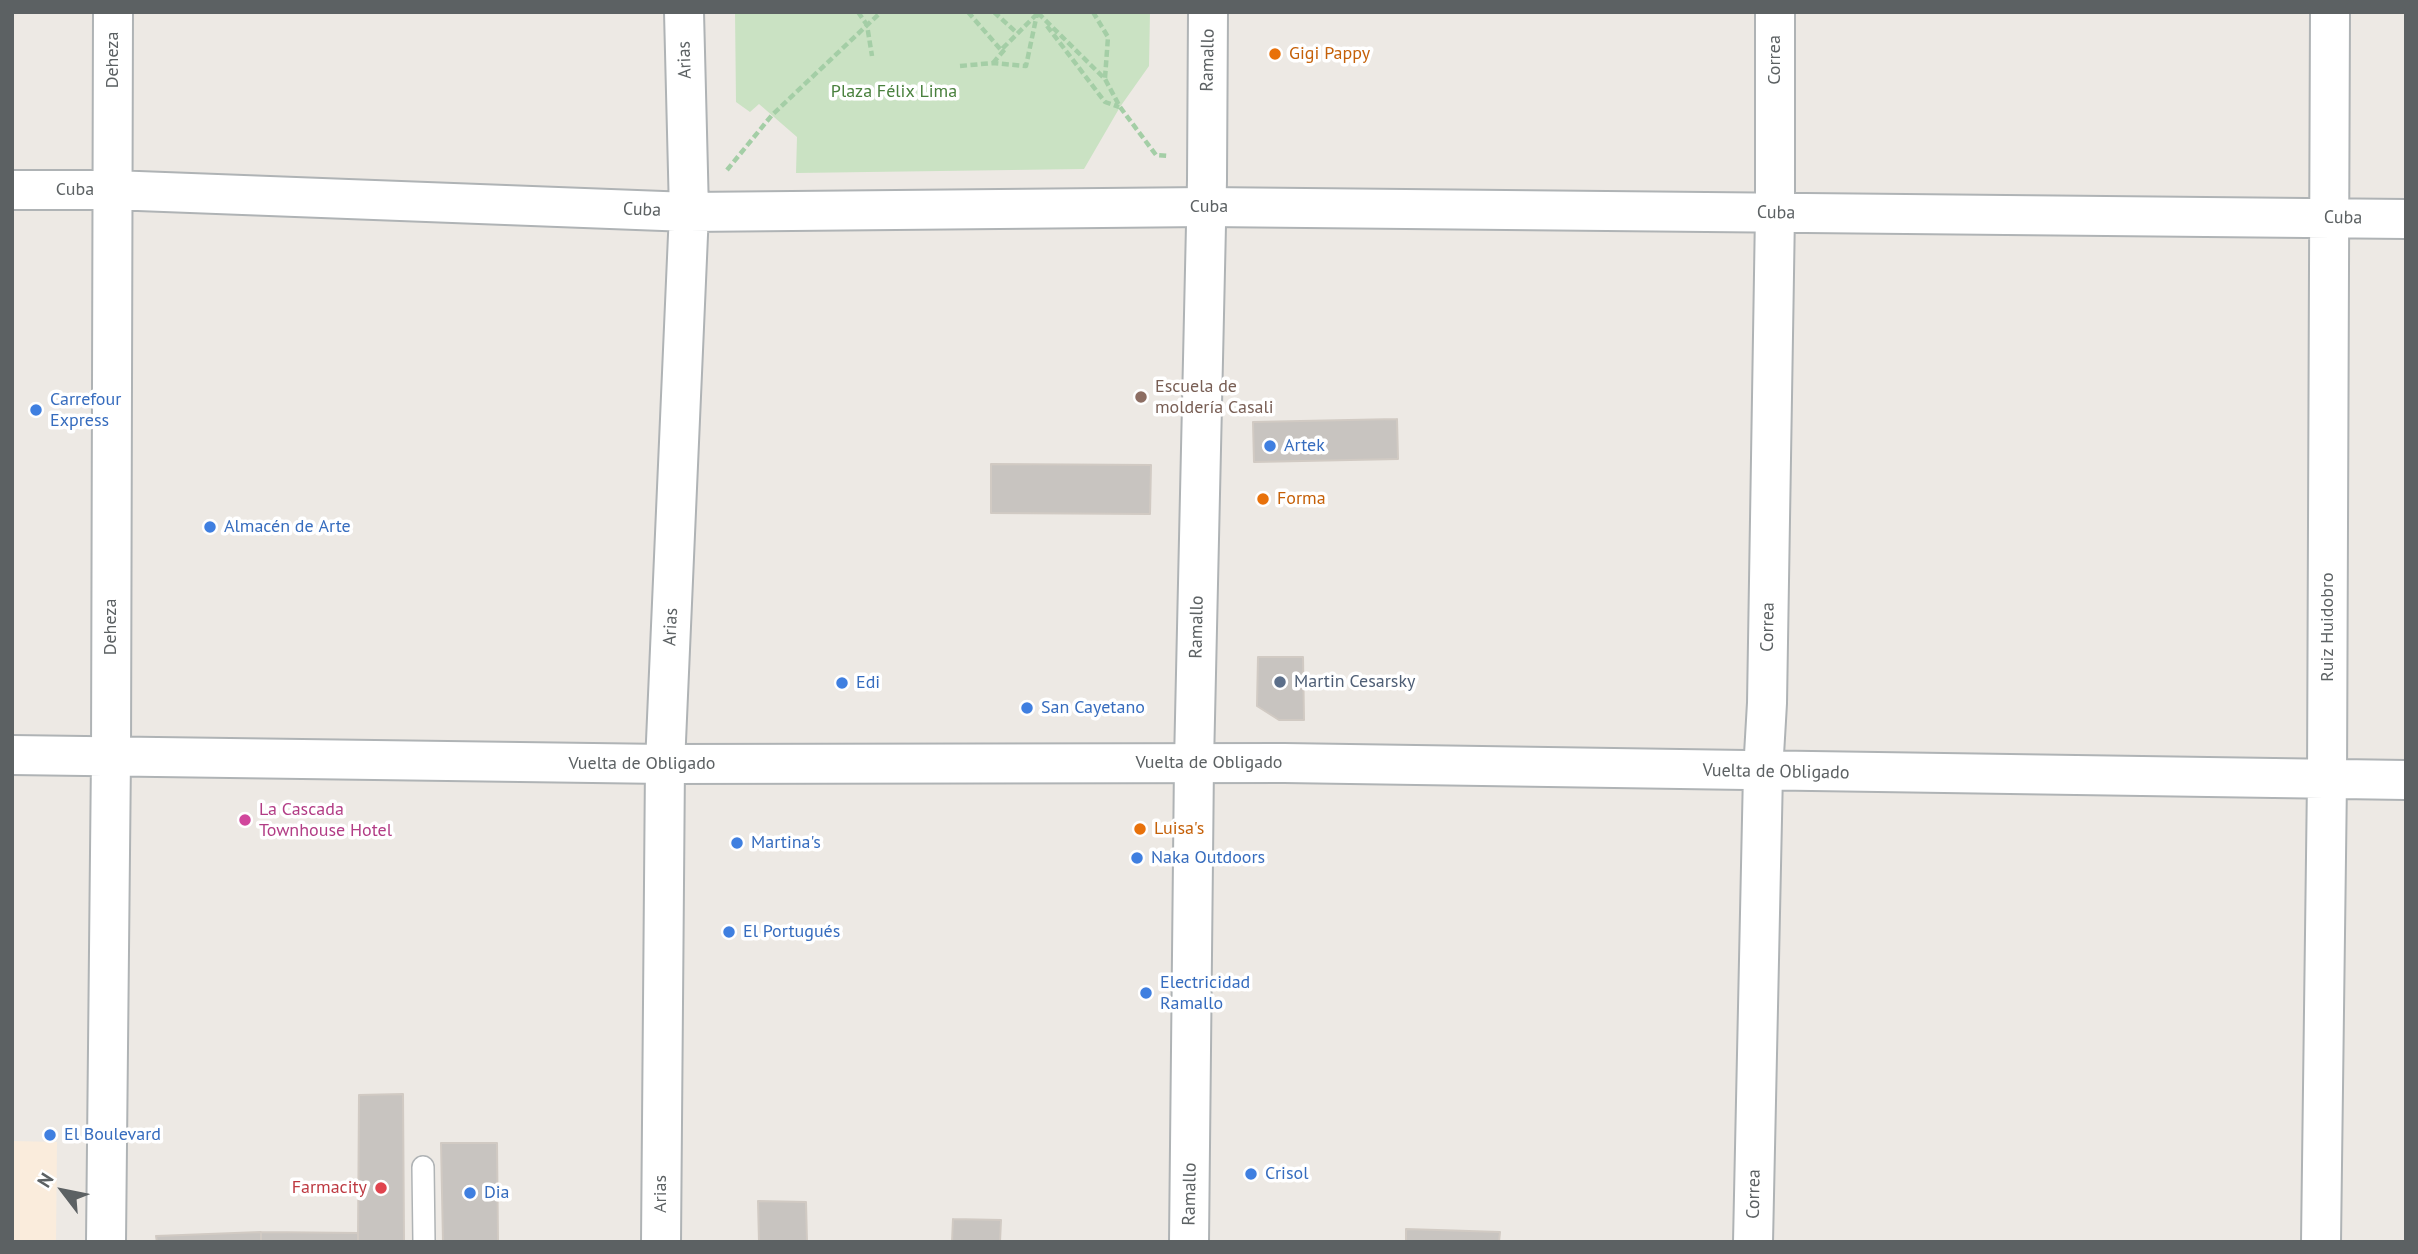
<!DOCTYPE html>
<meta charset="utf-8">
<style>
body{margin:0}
#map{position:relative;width:2418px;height:1254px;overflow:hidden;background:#ede9e4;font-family:"PT Sans",sans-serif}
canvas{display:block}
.frame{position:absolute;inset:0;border:14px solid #5c6163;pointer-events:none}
.north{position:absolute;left:28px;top:1156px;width:70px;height:70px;-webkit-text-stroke:5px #fff;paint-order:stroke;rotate:302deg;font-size:19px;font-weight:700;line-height:28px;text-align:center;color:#5c6163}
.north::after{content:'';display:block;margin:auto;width:24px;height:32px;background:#5c6163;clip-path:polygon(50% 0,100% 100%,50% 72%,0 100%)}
</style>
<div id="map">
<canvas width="2418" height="1254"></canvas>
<div class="frame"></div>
<div class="north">N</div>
</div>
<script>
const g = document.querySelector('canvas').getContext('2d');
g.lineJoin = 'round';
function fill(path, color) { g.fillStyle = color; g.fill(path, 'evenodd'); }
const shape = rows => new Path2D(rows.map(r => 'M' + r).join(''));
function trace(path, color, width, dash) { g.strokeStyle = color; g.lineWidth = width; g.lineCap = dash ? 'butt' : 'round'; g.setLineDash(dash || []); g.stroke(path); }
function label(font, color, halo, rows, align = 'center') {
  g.font = font + ' "PT Sans",sans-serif'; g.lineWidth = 7; g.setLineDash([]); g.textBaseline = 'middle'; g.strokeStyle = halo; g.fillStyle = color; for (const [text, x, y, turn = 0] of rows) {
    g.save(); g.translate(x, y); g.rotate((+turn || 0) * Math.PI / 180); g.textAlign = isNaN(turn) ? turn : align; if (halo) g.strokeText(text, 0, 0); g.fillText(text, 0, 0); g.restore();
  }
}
const commercial = shape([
 [12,1141,57,1142,56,1242,12,1242]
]);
const green = shape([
 [735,12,1150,12,1149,66,1120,107,1084,169,796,173,797,137,759,104,750,112,736,102]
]);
const building = shape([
 [1397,419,1398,459,1254,462,1253,422,1397,419],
 [991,464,1151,465,1150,514,991,513,991,464],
 [1258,657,1303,657,1304,720,1279,720,1257,706,1258,657],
 [403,1094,404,1242,358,1242,359,1095,403,1094],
 [441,1143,497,1143,498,1242,443,1242,441,1143],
 [758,1201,806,1202,807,1242,759,1242,758,1201],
 [953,1219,1001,1220,1000,1242,952,1242,953,1219],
 [1406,1229,1500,1232,1499,1242,1406,1242,1406,1229],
 [261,1232,358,1233,358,1242,261,1242,261,1232],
 [261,1232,261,1242,157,1242,156,1236,261,1232]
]);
const path = shape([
 [858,12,867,25,872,56],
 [968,12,1001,50,1037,14],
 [994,12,1017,33],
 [1093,12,1108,37,1105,78],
 [1038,13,1105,79,1120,107,1156,155,1168,156],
 [1047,26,1105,102,1119,107],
 [993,63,1005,49],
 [960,66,993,63,1026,66,1037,14],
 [727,170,772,115,881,12]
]);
const service = shape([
 [423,1167,424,1242]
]);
const minor = shape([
 [12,190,112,190,689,212,1206,207,2406,219],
 [12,755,665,764,1284,763,2406,780],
 [106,1242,111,756,113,12],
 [661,1242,665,764,689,212,684,12],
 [1753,1242,1763,772,1767,703,1775,213,1775,12],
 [2321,1242,2327,780,2330,12]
]);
const tertiary = shape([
 [1189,1242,1194,763,1207,180,1208,12]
]);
const markers = [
 [1275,54,7,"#e8710a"],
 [1141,397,7,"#8d6e63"],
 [36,410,7,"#3f7fe0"],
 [1270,446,7,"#3f7fe0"],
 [1263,499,7,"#e8710a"],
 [210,527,7,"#3f7fe0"],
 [1280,682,7,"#5c6f8a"],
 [842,683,7,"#3f7fe0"],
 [1027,708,7,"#3f7fe0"],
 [245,820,7,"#d1479c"],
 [1140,829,7,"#e8710a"],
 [737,843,7,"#3f7fe0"],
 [1137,858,7,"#3f7fe0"],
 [729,932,7,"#3f7fe0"],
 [1146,993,7,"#3f7fe0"],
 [50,1135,7,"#3f7fe0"],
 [1251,1174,7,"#3f7fe0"],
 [381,1188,7,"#e0444e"],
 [470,1193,7,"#3f7fe0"]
];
const foodNames = [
 ["Gigi Pappy",1289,54],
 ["Forma",1277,499],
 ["Luisa's",1154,829]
];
const streetNames = [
 ["Deheza",113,60,-90],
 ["Arias",685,60,-92],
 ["Ramallo",1208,60,-89],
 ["Correa",1775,60,-90],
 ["Cuba",75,190],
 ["Cuba",1209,207],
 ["Cuba",642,210,2],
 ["Cuba",1776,213,1],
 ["Cuba",2343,218,1],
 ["Deheza",111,627,-90],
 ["Arias",671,627,-87],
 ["Ramallo",1197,627,-89],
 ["Correa",1768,627,-89],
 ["Ruiz Huidobro",2328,627,-90],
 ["Vuelta de Obligado",1209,763],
 ["Vuelta de Obligado",642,764],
 ["Vuelta de Obligado",1776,772,1],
 ["Arias",661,1194,-90],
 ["Ramallo",1190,1194,-89],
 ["Correa",1754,1194,-89]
];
const parkNames = [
 ["Plaza Félix Lima",894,92]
];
const educationNames = [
 ["Escuela de",1155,387],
 ["moldería Casali",1155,408]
];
const shopNames = [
 ["Carrefour",50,400],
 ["Express",50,421],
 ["Artek",1284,446],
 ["Almacén de Arte",224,527],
 ["Edi",856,683],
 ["San Cayetano",1041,708],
 ["Martina's",751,843],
 ["Naka Outdoors",1151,858],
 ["El Portugués",743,932],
 ["Electricidad",1160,983],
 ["Ramallo",1160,1004],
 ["El Boulevard",64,1135],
 ["Crisol",1265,1174],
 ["Dia",484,1193]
];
const serviceNames = [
 ["Martin Cesarsky",1294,682]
];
const hotelNames = [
 ["La Cascada",259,810],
 ["Townhouse Hotel",259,831]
];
const healthNames = [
 ["Farmacity",367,1188]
];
fill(commercial, '#faecdc');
fill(green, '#cae2c3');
fill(building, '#c8c4c0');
trace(building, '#d1cac3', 2);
trace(service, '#afb3b5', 24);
trace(minor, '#afb3b5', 42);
trace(tertiary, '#afb3b5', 42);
trace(path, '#a4cea6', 4.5, [7, 3.5]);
trace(service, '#fff', 21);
trace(minor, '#fff', 38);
trace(tertiary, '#fff', 38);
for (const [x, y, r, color] of markers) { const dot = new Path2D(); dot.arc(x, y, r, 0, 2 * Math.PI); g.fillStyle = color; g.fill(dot); trace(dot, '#fff', 2.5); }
label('18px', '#c56008', '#fff', foodNames, 'left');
label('18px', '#5c6163', '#fff', streetNames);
label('18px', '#49803d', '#fff', parkNames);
label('18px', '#785e54', '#fff', educationNames, 'left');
label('18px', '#366cbe', '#fff', shopNames, 'left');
label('18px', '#4e5e75', '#fff', serviceNames, 'left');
label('18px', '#b23c85', '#fff', hotelNames, 'left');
label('18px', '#be3a42', '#fff', healthNames, 'right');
</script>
